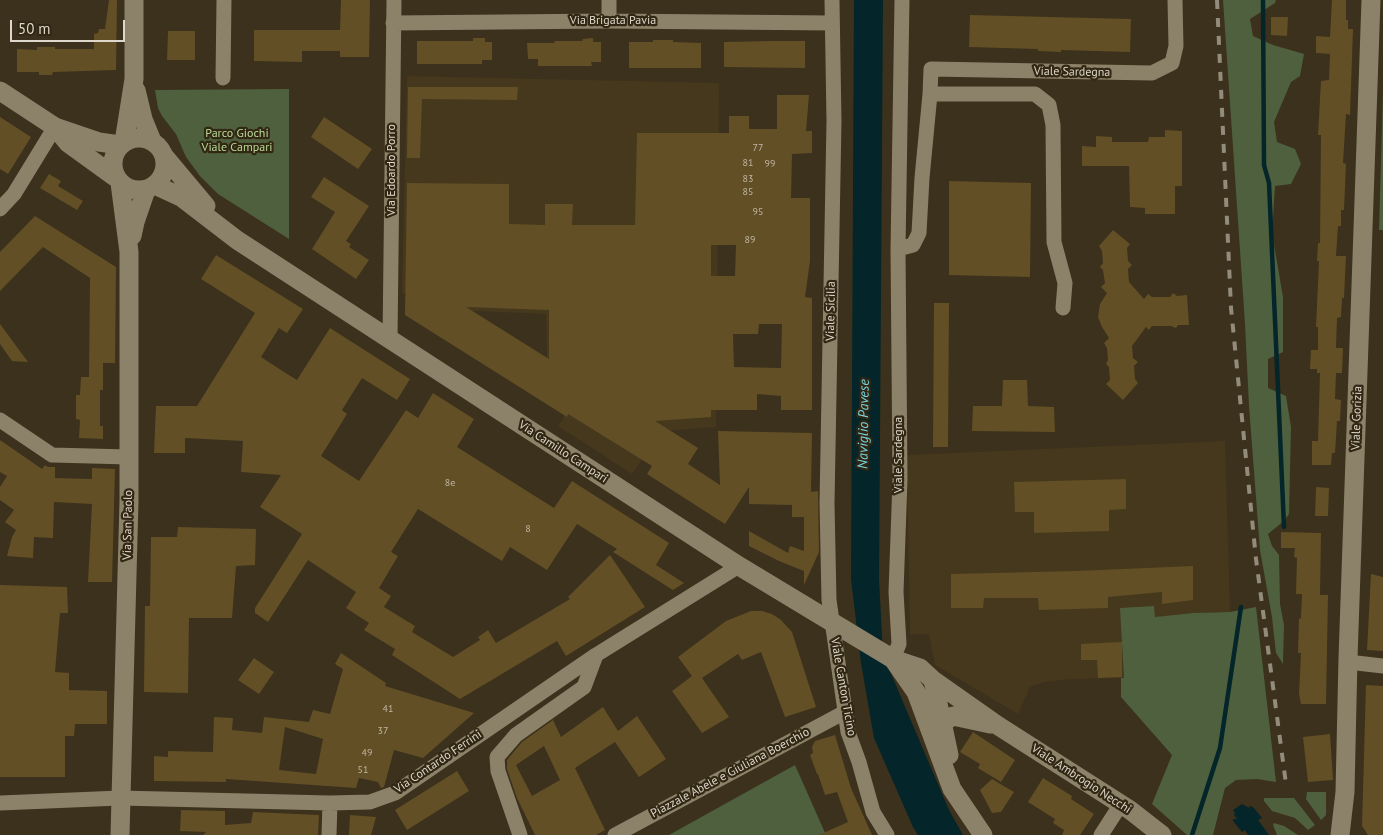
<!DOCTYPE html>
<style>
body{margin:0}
#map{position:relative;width:1383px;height:835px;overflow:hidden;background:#3b311c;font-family:"PT Sans",sans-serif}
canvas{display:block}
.scale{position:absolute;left:10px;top:20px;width:115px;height:22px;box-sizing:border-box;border:2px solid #ded7cb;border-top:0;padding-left:6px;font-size:15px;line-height:18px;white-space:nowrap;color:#ded7cb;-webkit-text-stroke:4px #312712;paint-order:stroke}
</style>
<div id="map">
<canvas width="1383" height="835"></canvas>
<div class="scale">50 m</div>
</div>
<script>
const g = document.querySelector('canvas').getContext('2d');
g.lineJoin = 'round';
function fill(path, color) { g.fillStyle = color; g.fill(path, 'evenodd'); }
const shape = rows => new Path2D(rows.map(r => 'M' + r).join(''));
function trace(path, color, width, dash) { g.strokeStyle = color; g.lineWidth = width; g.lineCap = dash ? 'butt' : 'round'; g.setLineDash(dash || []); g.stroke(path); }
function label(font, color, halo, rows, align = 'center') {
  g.font = font + ' "PT Sans",sans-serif'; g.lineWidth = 4.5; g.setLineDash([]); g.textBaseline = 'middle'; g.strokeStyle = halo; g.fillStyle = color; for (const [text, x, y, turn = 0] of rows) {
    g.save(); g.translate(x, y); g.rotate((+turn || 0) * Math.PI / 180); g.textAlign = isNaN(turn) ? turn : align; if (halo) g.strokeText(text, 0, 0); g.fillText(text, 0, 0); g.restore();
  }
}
const built = shape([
 [407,76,719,83,716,427,662,431,632,474,558,426,583,387,547,358,546,314,425,309,424,296,402,293],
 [1225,441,1230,612,1195,613,1155,617,1154,607,1123,641,1124,678,1070,679,1044,682,1030,687,1018,714,935,665,929,634,910,634,907,455]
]);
const green = shape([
 [1223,0,1276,0,1275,3,1250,19,1253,36,1273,45,1304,54,1300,76,1291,82,1274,122,1277,142,1295,149,1301,164,1291,184,1275,186,1272,233,1283,297,1283,352,1268,359,1268,388,1286,396,1291,427,1289,514,1284,521,1268,534,1272,546,1279,555,1280,604,1284,625,1283,664,1276,653,1272,617,1260,550,1249,406,1245,324],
 [289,89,289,239,218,194,200,176,186,157,176,134,162,116,158,108,155,90],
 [1383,91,1383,230,1379,230],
 [1154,606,1155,617,1193,613,1230,612,1256,607,1276,782,1257,779,1236,780,1225,788,1213,835,1187,835,1152,804,1172,755,1121,697,1121,678,1124,678,1120,608],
 [795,765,826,835,669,835],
 [1307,792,1326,792,1326,815,1321,820,1306,799],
 [1264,798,1294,798,1315,825,1308,830,1295,818,1272,811,1264,801],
 [1274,823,1284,826,1298,835,1277,835,1273,825]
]);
const water = shape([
 [854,0,883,0,879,579,883,655,949,810,963,835,918,835,913,827,874,738,861,663,851,579],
 [1242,804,1249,808,1249,806,1253,807,1262,818,1258,820,1269,835,1248,835,1245,830,1242,832,1233,821,1233,819,1237,819,1234,815,1235,813,1233,810]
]);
const stream = shape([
 [1263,0,1264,165,1269,183,1284,527],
 [1192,835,1220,748,1241,607]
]);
const building = shape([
 [109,0,117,0,116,70,53,72,52,75,39,75,39,72,17,72,17,49,37,50,37,47,55,47,55,49,94,49,94,34,98,33,99,29,105,29],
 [341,0,370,0,369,57,340,57,340,51,302,51,302,62,254,61,254,30,340,30],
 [1332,0,1346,0,1346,20,1348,20,1348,29,1353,29,1350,115,1346,114,1343,163,1346,164,1344,210,1341,210,1341,226,1338,226,1336,256,1346,256,1344,298,1342,298,1341,317,1337,318,1336,348,1343,348,1342,373,1336,373,1335,399,1341,400,1340,421,1337,421,1335,453,1332,453,1331,465,1312,465,1312,441,1318,441,1320,373,1317,373,1317,369,1310,369,1311,350,1318,350,1318,327,1316,327,1319,261,1317,261,1318,243,1320,243,1321,135,1318,135,1321,81,1329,80,1330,54,1316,53,1316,36,1330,37],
 [970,15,1131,19,1130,52,1061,50,1061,52,1038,51,1038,49,969,47],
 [1271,17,1288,17,1287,36,1271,35],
 [168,31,195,31,195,60,167,60],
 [473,38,485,38,485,42,492,42,492,60,482,60,482,64,417,64,417,41,473,41],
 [593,38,593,42,601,42,601,62,591,62,592,66,538,66,538,59,528,59,527,43,554,43,555,41,582,41,583,39],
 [653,40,673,40,673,42,701,43,701,68,629,68,629,42,653,42],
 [771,41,805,41,805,68,724,67,724,42],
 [408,87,518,87,517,100,422,99,420,158,407,158],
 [777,95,809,95,806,131,812,131,812,153,792,154,791,198,810,198,810,261,805,297,812,298,812,410,781,410,781,396,757,394,757,410,711,410,711,417,655,421,698,448,688,464,720,485,718,431,812,433,811,492,818,491,819,552,804,585,804,571,779,561,749,546,749,531,788,553,790,546,804,551,804,517,792,517,792,505,749,504,749,487,725,524,647,474,652,466,568,414,567,417,405,315,407,183,509,184,509,224,545,225,545,204,573,204,572,225,635,225,637,133,729,133,729,116,749,116,749,129,777,129],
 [711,245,736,245,735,276,711,276],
 [466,307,549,310,549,359],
 [759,324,782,324,781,368,734,367,733,334,758,334],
 [0,117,31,137,8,174,0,169],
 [324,117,372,149,358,169,311,137],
 [1165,130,1182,131,1182,186,1175,186,1175,214,1145,214,1145,208,1130,207,1129,166,1082,166,1082,146,1096,147,1096,136,1112,137,1112,142,1148,142,1149,137,1165,137],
 [49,174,61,181,58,186,83,201,77,210,40,188],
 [324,177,369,206,346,241,351,244,349,247,369,260,356,279,312,249,335,212,311,197],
 [949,181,1031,183,1030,277,949,275],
 [35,216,116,267,115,363,103,363,103,390,100,390,100,426,103,426,103,439,79,438,80,420,76,419,76,395,80,395,81,377,89,377,90,278,43,247,0,291,0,252],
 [1113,230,1130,244,1127,248,1128,261,1132,265,1128,269,1129,282,1144,299,1148,294,1152,297,1170,297,1173,293,1177,296,1187,295,1189,325,1178,325,1176,328,1171,326,1152,326,1149,330,1146,327,1132,346,1133,358,1138,362,1134,366,1135,379,1138,383,1123,400,1106,384,1110,380,1109,367,1106,364,1108,360,1107,348,1104,343,1109,338,1102,327,1098,317,1100,304,1107,293,1101,287,1105,283,1103,270,1100,267,1103,263,1102,251,1099,246],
 [216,255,303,309,287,333,279,328,261,357,284,372,297,380,330,328,410,379,397,400,362,378,342,410,347,414,321,456,359,481,406,410,418,418,433,393,474,419,457,447,554,508,572,481,669,543,656,565,684,583,673,590,668,587,613,552,617,549,577,524,547,570,510,547,502,561,418,509,391,552,398,556,379,588,391,596,384,607,415,626,412,632,453,657,480,640,478,637,488,630,496,643,570,599,568,597,610,555,645,607,566,656,557,641,460,699,392,655,395,649,364,630,369,623,346,608,356,592,308,560,268,622,255,613,255,608,302,534,260,507,281,475,241,472,243,441,185,438,185,453,154,453,156,406,197,406,255,313,201,279],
 [934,303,949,303,948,447,933,447],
 [0,324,28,362,12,361,0,344],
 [1003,380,1027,380,1028,406,1054,407,1055,432,972,431,973,406,1002,406],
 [0,440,42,469,45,465,48,467,55,467,55,478,92,479,92,468,115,469,112,582,88,582,92,504,54,502,53,538,34,537,33,558,7,556,12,537,16,530,5,522,14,510,0,500,0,487,7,476,0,472],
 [1126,479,1126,509,1109,510,1109,531,1034,533,1034,512,1015,512,1014,482],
 [1316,487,1329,488,1328,516,1315,516],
 [178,527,256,529,255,565,236,566,232,618,189,618,188,693,144,692,145,606,150,606,151,537,177,537],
 [1281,532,1321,533,1320,595,1328,595,1326,704,1301,704,1299,694,1301,653,1298,653,1299,619,1301,618,1302,594,1296,594,1297,558,1294,557,1295,548,1281,548],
 [1193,566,1193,600,1162,604,1162,592,1108,597,1108,608,1039,610,1038,598,984,598,983,608,951,608,951,574,1077,571],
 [1371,574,1383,577,1383,651,1367,650],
 [0,585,67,587,68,613,60,613,55,672,69,673,69,690,107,691,107,724,75,724,74,736,65,736,65,777,0,777],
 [751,611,762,611,772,614,781,620,792,632,816,707,785,717,761,652,742,660,738,654,702,678,729,717,702,733,672,691,692,676,678,657,726,621],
 [1122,642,1122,677,1098,678,1097,660,1081,660,1081,644],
 [341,653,386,683,385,686,474,713,423,758,394,750,384,787,381,788,378,782,359,778,356,788,226,779,226,782,154,781,154,756,168,757,168,751,213,752,214,717,233,718,232,730,262,733,264,717,309,722,313,710,330,714,343,669,335,664],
 [285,727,323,739,316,774,279,770],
 [254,658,274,672,259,694,238,680],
 [1366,685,1383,686,1383,835,1368,835,1362,826],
 [603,707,618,731,637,716,666,759,639,777,615,742,575,768,605,830,596,835,535,835,517,798,507,769,507,760,522,742,553,720,561,737],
 [544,746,560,780,532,796,516,765],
 [973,732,1015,760,1001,782,978,768,980,764,960,752],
 [1330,734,1333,780,1308,782,1303,737],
 [835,735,851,788,872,835,819,835,848,822,837,792,825,795,818,774,817,774,810,755,813,753,812,747,815,741],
 [457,771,469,791,407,830,395,810],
 [1043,778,1072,796,1071,799,1094,814,1080,835,1062,835,1064,830,1053,823,1055,819,1028,802],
 [992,779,1014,792,1001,812,992,813,980,790],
 [181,810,225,811,225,825,251,823,253,812,319,815,318,835,203,835,206,832,180,831],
 [350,815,376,817,371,835,349,835]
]);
const minor = shape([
 [832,0,834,121,827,503,829,600,848,732,859,762,873,812,887,835],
 [609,21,609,0],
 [393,23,609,21,832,23],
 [223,78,224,0],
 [930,94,931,69,1152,73,1172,63,1176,46,1175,0],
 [0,209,14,194,55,127],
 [898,249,913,245,919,233,922,178,930,94,1035,94,1049,105,1053,125,1054,242,1065,283,1063,308],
 [390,340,394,0],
 [0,420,52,455,129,457],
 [893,659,899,644,896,592,900,480,898,249,902,0],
 [1348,662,1383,666],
 [0,803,120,798,330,803,370,802,395,793,596,655,739,566],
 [329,835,330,803],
 [520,835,498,771,497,757,516,735,584,687,596,655],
 [615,835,845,712],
 [1101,835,1121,804]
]);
const tertiary = shape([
 [136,90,143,119,152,141],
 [0,91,55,127,99,142,120,145],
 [59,132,68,143,115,177],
 '113 164a26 26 0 1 1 52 0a26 26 0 1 1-52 0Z',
 [124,142,134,79,134,0],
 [165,157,206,206],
 [155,185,181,197,237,240,739,566,893,659,920,668,933,680,997,725,1130,810,1162,835],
 [132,236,135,222,146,190],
 [893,659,916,692,952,789,983,835],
 [933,680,949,755],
 [942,723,953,716,990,724],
 [120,835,129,501,129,252,120,183],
 [1340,835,1345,792,1348,658,1371,0]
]);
const rail = shape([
 [1217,0,1231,308,1256,559,1286,784]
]);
const numberNames = [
 ["77",758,148],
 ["81",748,163],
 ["99",770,164],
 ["83",748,179],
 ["85",748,192],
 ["95",758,212],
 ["89",750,240],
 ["8e",450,483],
 ["8",528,529],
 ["41",388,709],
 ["37",383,731],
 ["49",367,753],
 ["51",363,770]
];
const streetNames = [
 ["Via Brigata Pavia",613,21],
 ["Viale Sardegna",1072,72,1],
 ["Via Edoardo Porro",392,170,-90],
 ["Viale Sicilia",831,311,-89],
 ["Viale Gorizia",1357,418,-88],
 ["Via Camillo Campari",563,452,33],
 ["Viale Sardegna",899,455,-90],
 ["Via San Paolo",128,525,-89],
 ["Viale Canton Ticino",843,687,80],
 ["Via Contardo Ferrini",438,762,-34],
 ["Piazzale Abele e Giuliana Boerchio",730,773,-28],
 ["Viale Ambrogio Necchi",1081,779,33]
];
const parkNames = [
 ["Parco Giochi",237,134],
 ["Viale Campari",237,148]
];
const waterNames = [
 ["Naviglio Pavese",864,424,-89]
];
fill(built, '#46381c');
fill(green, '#4f603e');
fill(water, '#042529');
trace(stream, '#042529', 4.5);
fill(building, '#624f26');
trace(minor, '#8c8169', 15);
trace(tertiary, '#8c8169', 19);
trace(rail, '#938b7b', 4, [9, 9]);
label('10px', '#bfb5a2', null, numberNames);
label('12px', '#ded7cb', '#312712', streetNames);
label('12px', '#b9da99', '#312712', parkNames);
label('italic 14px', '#74d4e3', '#312712', waterNames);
</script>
